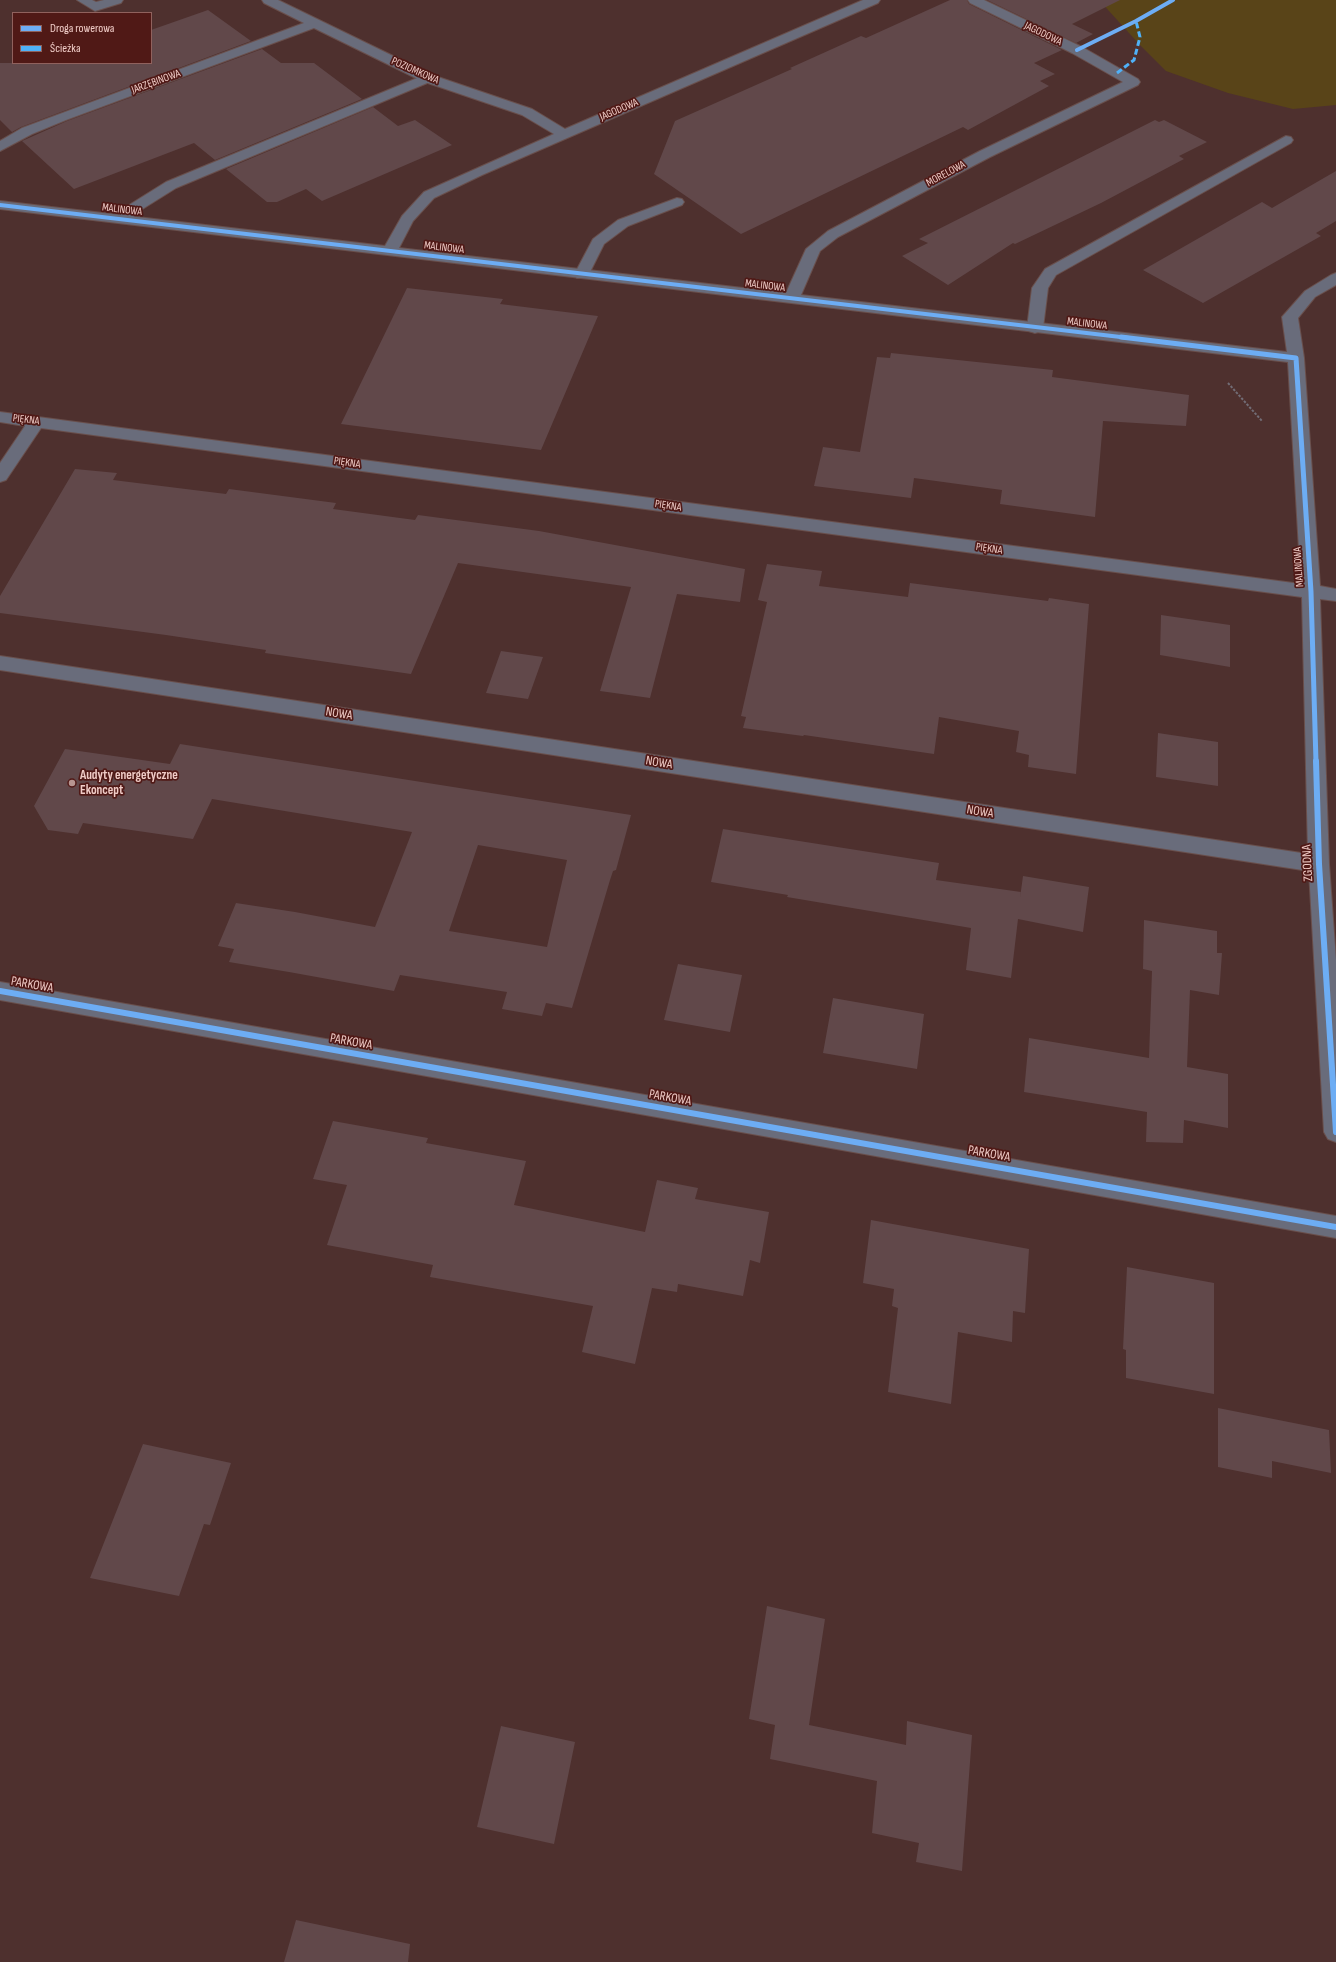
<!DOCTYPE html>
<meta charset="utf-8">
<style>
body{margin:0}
#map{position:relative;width:1336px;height:1962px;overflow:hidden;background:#4e302e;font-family:"Sofia Sans Condensed",sans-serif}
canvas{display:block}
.legend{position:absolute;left:12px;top:12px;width:140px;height:52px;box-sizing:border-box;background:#501916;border:1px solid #90615d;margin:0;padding:5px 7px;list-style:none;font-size:12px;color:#f0ccc7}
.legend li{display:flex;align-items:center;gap:8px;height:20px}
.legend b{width:20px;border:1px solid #90615d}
</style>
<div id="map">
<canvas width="1336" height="1962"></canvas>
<ul class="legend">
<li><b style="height:5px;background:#6dadf4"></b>Droga rowerowa</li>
<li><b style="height:5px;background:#4fb1f8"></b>Ścieżka</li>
</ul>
</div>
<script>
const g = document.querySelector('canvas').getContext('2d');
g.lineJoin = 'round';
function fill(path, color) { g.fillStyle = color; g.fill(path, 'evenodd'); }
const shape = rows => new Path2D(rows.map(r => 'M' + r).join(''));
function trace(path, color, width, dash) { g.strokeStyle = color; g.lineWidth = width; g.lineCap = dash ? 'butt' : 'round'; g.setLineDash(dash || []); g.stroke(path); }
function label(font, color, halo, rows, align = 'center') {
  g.font = font + ' "Sofia Sans Condensed",sans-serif'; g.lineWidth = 3.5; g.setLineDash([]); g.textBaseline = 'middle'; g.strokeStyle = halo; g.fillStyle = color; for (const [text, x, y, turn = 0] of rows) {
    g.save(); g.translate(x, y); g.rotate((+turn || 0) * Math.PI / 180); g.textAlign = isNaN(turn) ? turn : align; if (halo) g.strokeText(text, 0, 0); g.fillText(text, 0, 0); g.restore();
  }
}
const green = shape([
 [1099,0,1336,0,1336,105,1293,109,1228,93,1166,71,1139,44]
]);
const building = shape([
 [950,0,967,0,969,4,1062,50,1034,63,1055,74,1040,81,1049,86,968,130,963,127,741,234,654,174,675,121,792,69,790,68,861,36,866,38],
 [987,0,1120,0,1072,24,1093,34,1076,43],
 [208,10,251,41,21,127,12,132,0,120,0,63,151,63,151,30],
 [262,49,281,63,314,63,362,99,215,160,194,143,74,189,22,141,67,121],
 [373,107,398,126,415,120,452,145,322,201,306,189,277,202,267,202,226,169],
 [1155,120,1159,122,1164,120,1207,142,1179,156,1184,159,1101,203,1015,244,1013,243,948,285,902,256,928,243,919,239],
 [1336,171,1336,221,1316,233,1321,236,1203,303,1143,270,1262,202,1272,208],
 [407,288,503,299,500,304,598,316,541,450,341,424],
 [891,353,1053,370,1052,377,1189,395,1186,426,1103,421,1095,517,1000,504,1002,490,914,478,911,498,814,486,823,447,860,452,877,357,890,358],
 [75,469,117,473,113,480,226,494,229,489,336,503,333,509,415,520,418,515,539,531,745,569,740,602,677,594,650,698,600,691,631,587,458,563,411,674,265,653,266,650,166,635,0,613,0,596],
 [767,564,822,571,819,586,908,597,910,583,1048,601,1049,598,1089,604,1076,774,1028,767,1029,755,1016,752,1019,731,939,717,934,754,804,735,803,736,743,728,746,717,741,716,767,602,758,600],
 [1161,615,1230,625,1230,667,1160,655],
 [501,651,543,657,528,699,486,693],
 [1158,733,1218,742,1218,786,1156,777],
 [180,744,631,815,616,870,613,871,610,880,572,1008,546,1003,542,1016,502,1009,507,992,400,975,394,991,289,972,229,962,234,949,218,946,236,903,295,912,375,927,412,832,212,799,193,839,83,823,78,834,48,830,34,806,65,749,170,764],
 [478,845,567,860,547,947,449,931],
 [723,829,939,863,936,880,1021,892,1020,898,1023,876,1089,887,1083,932,1018,919,1011,978,966,970,971,928,787,897,788,895,711,882],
 [1144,920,1217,931,1217,953,1222,953,1219,995,1190,990,1187,1067,1228,1074,1228,1128,1184,1120,1183,1143,1146,1142,1147,1112,1024,1092,1029,1038,1149,1058,1152,971,1143,969],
 [678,964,742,975,730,1032,664,1020],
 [833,998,924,1014,917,1069,823,1053],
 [333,1121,428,1138,426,1143,526,1161,514,1205,645,1232,657,1180,698,1188,695,1199,769,1212,760,1263,750,1260,743,1296,678,1284,677,1292,652,1288,635,1364,582,1352,593,1306,430,1277,433,1265,327,1245,347,1185,313,1179],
 [871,1220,1029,1249,1025,1313,1013,1311,1012,1342,958,1332,951,1404,888,1392,898,1308,892,1306,894,1289,863,1283],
 [1127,1267,1214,1283,1214,1394,1126,1378,1126,1350,1123,1349],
 [1218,1408,1329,1430,1331,1473,1272,1461,1272,1478,1218,1467],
 [143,1444,231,1463,210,1525,204,1524,179,1596,90,1578],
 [767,1606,825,1619,809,1725,906,1745,907,1721,972,1735,962,1871,916,1862,919,1843,872,1833,877,1781,770,1759,775,1725,749,1719],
 [501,1726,575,1742,554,1844,477,1827],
 [296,1920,410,1944,408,1962,284,1962]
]);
const path = shape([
 [1228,383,1262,421]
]);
const service = shape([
 [427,74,432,75,434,78,432,81,176,188,136,213,129,223,119,223,117,220,126,207,166,182,427,74],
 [1286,136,1291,137,1293,140,1291,143,1056,275,1048,288,1043,328,1041,331,1035,333,1029,331,1027,328,1032,288,1045,269,1286,136],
 [677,198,682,199,684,202,682,205,628,226,604,244,587,278,577,278,574,275,593,239,618,220,677,198]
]);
const minor = shape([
 [77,0,92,0,96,2,104,0,123,0,121,3,95,11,77,0],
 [262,0,278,0,432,75,532,109,565,129,863,0,880,0,878,3,482,175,434,198,413,221,399,248,786,293,806,249,828,231,980,151,1123,82,1072,53,970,3,968,0,984,0,1082,47,1138,79,1140,82,1138,85,990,157,838,237,820,251,801,295,1287,352,1282,317,1305,291,1331,275,1336,273,1336,285,1315,297,1298,318,1304,358,1320,586,1336,589,1336,601,1320,599,1329,864,1336,960,1336,1142,1328,1139,1324,1132,1309,871,0,670,0,656,1308,854,1302,597,41,428,6,480,0,482,0,463,25,426,0,422,0,412,1301,584,1288,362,0,209,0,201,385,246,402,216,424,192,554,134,522,115,422,81,314,28,66,120,32,134,0,151,0,141,22,128,304,23,264,3,262,0],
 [0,982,1336,1216,1336,1238,0,1000,0,982]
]);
const quiet = shape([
 [1117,73,1134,60,1140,37,1136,21]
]);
const cyclewayFar2 = shape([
 [1077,50,1136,21,1173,0],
 [0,205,1129,338]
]);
const cyclewayFar1 = shape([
 [1121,337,1296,358,1311,592,1316,762]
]);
const cycleway = shape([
 [1316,761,1319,864,1336,1132],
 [0,991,1336,1227]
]);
const markers = [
 [72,783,4,"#b79591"]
];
const farStreetnames = [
 ["JAGODOWA",1043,34,26],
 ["POZIOMKOWA",415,71,24],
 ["JARZĘBINOWA",156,82,-20],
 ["JAGODOWA",619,110,-23],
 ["MORELOWA",946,174,-28],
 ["MALINOWA",122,210,7],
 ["MALINOWA",444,248,7],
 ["MALINOWA",765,286,7],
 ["MALINOWA",1087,324,7],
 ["PIĘKNA",26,420,7],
 ["PIĘKNA",347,463,8],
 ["PIĘKNA",668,506,8],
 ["PIĘKNA",989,549,8],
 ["MALINOWA",1299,567,-94]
];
const streetNames = [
 ["NOWA",339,714,9],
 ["NOWA",659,763,9],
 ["NOWA",980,812,9],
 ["ZGODNA",1308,863,-93],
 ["PARKOWA",32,985,10],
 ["PARKOWA",351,1042,10],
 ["PARKOWA",670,1098,10],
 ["PARKOWA",989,1154,10]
];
const poiNames = [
 ["Audyty energetyczne",80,776],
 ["Ekoncept",80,791]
];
fill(green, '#594418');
fill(building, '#61484a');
trace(service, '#694f4c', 2);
trace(minor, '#694f4c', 2);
trace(path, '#726c75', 2, [2.5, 1.5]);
fill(service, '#696c7b');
fill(minor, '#696c7b');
trace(quiet, '#4fb1f8', 3, [6, 3]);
trace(cyclewayFar2, '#6dadf4', 4);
trace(cyclewayFar1, '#6dadf4', 5);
trace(cycleway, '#6dadf4', 6);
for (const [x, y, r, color] of markers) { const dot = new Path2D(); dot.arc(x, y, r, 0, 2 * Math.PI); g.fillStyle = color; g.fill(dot); trace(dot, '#501916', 1.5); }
label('11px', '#f0ccc7', '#501916', farStreetnames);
label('13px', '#f0ccc7', '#501916', streetNames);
label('bold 13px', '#f0ccc7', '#501916', poiNames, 'left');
</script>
